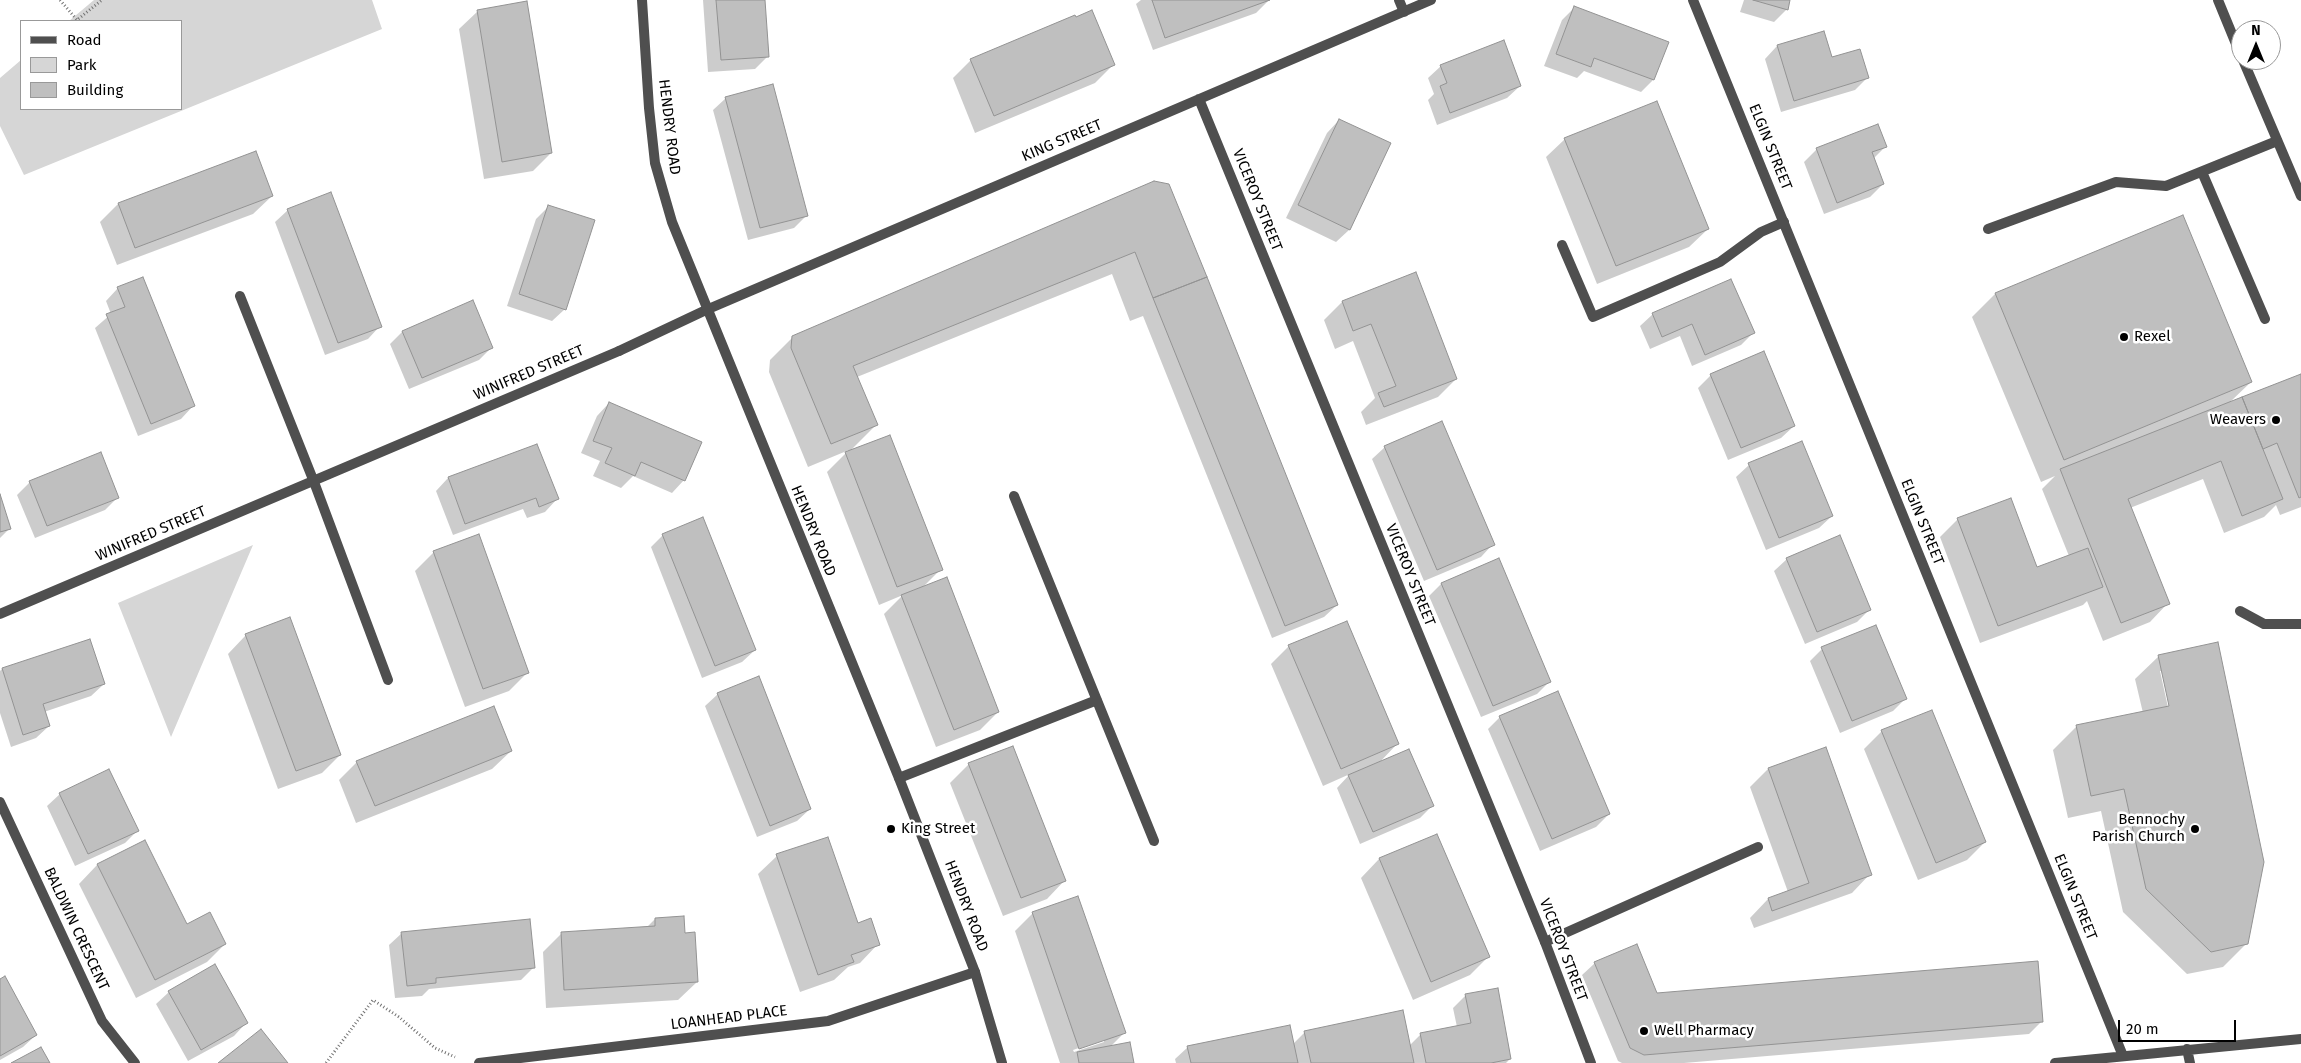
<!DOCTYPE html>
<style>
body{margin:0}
#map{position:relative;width:2301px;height:1063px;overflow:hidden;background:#fff;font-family:"Fira Sans",sans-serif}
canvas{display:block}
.legend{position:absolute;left:20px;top:20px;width:162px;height:90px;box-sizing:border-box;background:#fff;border:1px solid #999;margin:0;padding:6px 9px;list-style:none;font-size:15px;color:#000}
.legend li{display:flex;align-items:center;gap:10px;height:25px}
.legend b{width:25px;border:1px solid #999}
.north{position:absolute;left:2231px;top:20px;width:50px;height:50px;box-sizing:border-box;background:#fff;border:1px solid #999;border-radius:50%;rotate:0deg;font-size:14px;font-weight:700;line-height:20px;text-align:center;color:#000}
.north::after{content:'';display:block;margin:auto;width:18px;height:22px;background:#000;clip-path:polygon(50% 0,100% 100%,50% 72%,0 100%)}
.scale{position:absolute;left:2118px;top:1020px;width:118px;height:22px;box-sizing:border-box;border:2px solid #000;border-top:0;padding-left:6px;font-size:15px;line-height:18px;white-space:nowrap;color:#000;-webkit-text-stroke:4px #fff;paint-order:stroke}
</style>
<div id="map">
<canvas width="2301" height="1063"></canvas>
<ul class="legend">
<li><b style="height:6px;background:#4f4f4f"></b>Road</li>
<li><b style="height:14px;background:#d6d6d6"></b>Park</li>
<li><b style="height:14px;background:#bfbfbf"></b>Building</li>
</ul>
<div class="north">N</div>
<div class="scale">20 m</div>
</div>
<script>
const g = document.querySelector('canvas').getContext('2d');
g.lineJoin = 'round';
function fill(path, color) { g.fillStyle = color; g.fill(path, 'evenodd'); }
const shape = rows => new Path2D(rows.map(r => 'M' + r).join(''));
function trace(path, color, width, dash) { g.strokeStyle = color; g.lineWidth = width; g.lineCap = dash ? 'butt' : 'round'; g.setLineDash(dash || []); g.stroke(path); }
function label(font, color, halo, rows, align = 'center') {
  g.font = font + ' "Fira Sans",sans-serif'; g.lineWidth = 5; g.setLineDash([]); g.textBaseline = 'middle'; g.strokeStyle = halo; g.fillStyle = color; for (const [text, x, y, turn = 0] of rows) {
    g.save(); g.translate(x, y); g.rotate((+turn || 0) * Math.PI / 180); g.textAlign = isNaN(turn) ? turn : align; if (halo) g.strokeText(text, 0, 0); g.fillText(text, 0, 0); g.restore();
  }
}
const green = shape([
 [94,0,372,0,382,29,24,175,0,126,0,78,21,60,21,109,181,109,181,21,69,21],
 [253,545,171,737,118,603]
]);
const shadow = shape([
 [703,0,764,0,768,56,755,69,708,72],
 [1141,0,1269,0,1256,13,1153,50,1136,4],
 [1744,0,1789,0,1787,9,1774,22,1740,12],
 [1574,8,1653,80,1641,92,1584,71,1577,78,1544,66,1562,20],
 [478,11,551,153,533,171,484,179,459,29],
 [1777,46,1832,59,1868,77,1855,90,1781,112,1765,59],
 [971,60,1113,65,1095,83,975,133,953,78],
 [1441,66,1520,86,1507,98,1437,125,1428,100,1434,94,1428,78],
 [726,98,806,216,794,228,748,240,713,110],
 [1339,120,1390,144,1349,230,1336,242,1286,218,1327,133],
 [1878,126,1886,146,1873,159,1883,184,1870,197,1824,214,1804,162,1816,150],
 [1565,139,1708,229,1689,247,1597,284,1546,157],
 [1154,182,1337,605,1324,617,1272,638,1143,316,1130,321,1112,274,857,377,876,425,849,452,941,569,922,588,998,712,980,730,936,747,884,614,903,595,879,605,827,472,849,450,808,467,769,372,770,360,793,337],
 [272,196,253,214,117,265,100,222,118,204],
 [549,206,565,309,552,321,507,306,536,219],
 [288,210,380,326,368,339,325,355,275,222],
 [118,288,193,406,181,419,138,436,95,328,111,314,106,301],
 [1995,294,2251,382,2229,403,2301,375,2301,507,2280,515,2276,505,2264,517,2224,533,2203,479,2130,508,2168,603,2150,622,2103,641,2087,601,2083,605,1980,643,1940,537,1958,519,2036,569,2069,556,2042,489,2055,476,2041,482,1972,317],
 [1342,302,1456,379,1438,397,1366,425,1361,412,1375,398,1353,341,1335,349,1324,320],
 [1653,314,1753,333,1741,345,1692,366,1680,336,1650,349,1640,326],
 [402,332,492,347,479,360,409,389,390,344],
 [1763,353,1794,426,1781,438,1728,460,1698,388,1711,375],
 [609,403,684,480,672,493,633,476,621,488,593,476,600,461,581,453,597,416],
 [1801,443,1832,516,1819,528,1766,550,1736,477,1749,465],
 [537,445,557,499,545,512,527,518,523,509,453,535,436,491,448,478],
 [1385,447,1493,544,1481,557,1424,581,1372,459],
 [30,482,118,497,105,510,35,538,17,495],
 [0,498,9,529,0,538],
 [663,535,755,650,742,662,702,678,651,547],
 [434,552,527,673,509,691,465,707,415,571],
 [1498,559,1550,681,1537,694,1481,717,1429,596,1441,584],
 [1787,559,1870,609,1857,622,1805,644,1774,571],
 [246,635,340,755,322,773,278,789,228,654],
 [1289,646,1398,743,1378,764,1432,806,1420,818,1360,844,1337,788,1350,774,1323,786,1271,664],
 [1822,649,1905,699,1893,711,1840,733,1810,661],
 [2159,656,2246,944,2223,967,2187,974,2123,912,2101,811,2068,818,2053,750,2076,727,2143,713,2135,679],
 [2160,671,2163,671,2171,712,2169,712],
 [2,669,104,684,91,696,44,712,49,726,36,738,11,747,0,713,0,671],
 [718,694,810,809,797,821,757,837,705,706],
 [1500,717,1609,814,1596,827,1540,851,1488,729],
 [1882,731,1985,842,1967,860,1918,880,1864,749],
 [1825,749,1870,874,1852,893,1754,928,1750,918,1768,899,1788,892,1750,787,1768,769],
 [511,751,492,769,356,823,339,780,357,762],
 [969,764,1065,880,1047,899,1003,916,950,783],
 [60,794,137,831,125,843,75,866,47,806],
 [1436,836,1488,957,1470,975,1413,1000,1361,878,1379,859],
 [145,842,187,926,225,944,207,962,136,998,79,884,97,865],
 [777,856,878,944,860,963,848,967,834,980,800,992,758,874],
 [1033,913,1124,1033,1110,1047,1133,1063,1060,1063,1015,931],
 [1104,1039,1104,1042,1074,1052,1073,1050],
 [655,919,684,934,697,982,678,1000,546,1008,543,952,561,934,646,928],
 [402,933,534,967,521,980,429,989,422,996,395,998,389,945],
 [1595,963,1657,995,2041,1022,2029,1034,1684,1063,1622,1063,1618,1061,1582,975],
 [0,980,36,1035,23,1047,0,1060],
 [169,992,246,1023,234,1036,188,1061,156,1004],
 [1466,995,1510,1059,1506,1063,1176,1063,1175,1059,1188,1047,1293,1044,1305,1032,1409,1046,1421,1034,1457,1027,1453,1008]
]);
const building = shape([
 [716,0,765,0,769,57,721,60,716,0],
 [1152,0,1270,0,1165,38,1152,0],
 [1753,0,1790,0,1788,10,1753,0],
 [527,1,552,153,502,162,477,10,527,1],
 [1574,6,1669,42,1654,80,1594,58,1591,67,1556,54,1574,6],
 [1092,10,1115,65,994,116,970,59,1075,15,1076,17,1092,10],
 [1824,31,1832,57,1860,49,1869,78,1794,101,1777,45,1824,31],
 [1504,40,1521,86,1450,113,1440,86,1447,83,1440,65,1504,40],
 [773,84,808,216,760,228,725,97,773,84],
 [1657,101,1709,229,1616,266,1564,138,1657,101],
 [1339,119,1391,143,1350,230,1298,205,1339,119],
 [1878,124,1887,147,1872,152,1884,184,1837,203,1816,148,1878,124],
 [256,151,273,196,135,248,118,203,256,151],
 [1154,181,1169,184,1207,277,1153,298,1135,252,853,366,878,425,831,444,791,348,792,336,1154,181],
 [331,192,382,327,338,343,287,209,331,192],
 [548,205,595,220,566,310,519,294,548,205],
 [2183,215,2252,382,2064,460,1995,293,2183,215],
 [1416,272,1457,379,1384,407,1378,393,1396,386,1371,324,1353,331,1342,301,1416,272],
 [143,277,195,406,151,424,106,314,125,307,117,287,143,277],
 [1207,277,1338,605,1285,626,1153,298,1207,277],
 [1731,279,1755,333,1705,355,1692,324,1662,337,1652,313,1731,279],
 [473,300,493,348,422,378,402,331,473,300],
 [1764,351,1795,426,1741,448,1710,374,1764,351],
 [2301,374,2301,497,2299,498,2277,443,2263,449,2242,397,2301,374],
 [2242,397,2283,499,2242,516,2221,461,2128,499,2170,604,2121,623,2060,469,2242,397],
 [609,402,702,442,685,481,641,462,635,476,605,463,612,448,593,441,609,402],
 [1442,421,1495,545,1437,570,1384,446,1442,421],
 [890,435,943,570,897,587,845,452,890,435],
 [1802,441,1833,516,1779,538,1748,463,1802,441],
 [537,444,559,499,539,507,536,498,465,524,448,477,537,444],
 [101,452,119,498,47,526,29,481,101,452],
 [0,494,11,529,0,532,0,494],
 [2011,498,2037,567,2088,548,2103,587,1998,626,1957,518,2011,498],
 [703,517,756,650,715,666,662,534,703,517],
 [479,534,529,673,483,689,433,551,479,534],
 [1840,535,1871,610,1817,632,1786,558,1840,535],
 [1499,558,1551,682,1493,706,1441,583,1499,558],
 [947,577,999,712,954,730,901,595,947,577],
 [290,617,341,755,296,771,245,634,290,617],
 [1347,621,1399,744,1341,769,1288,645,1347,621],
 [1876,625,1907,699,1852,721,1821,647,1876,625],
 [90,639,105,684,43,704,50,726,23,735,2,668,90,639],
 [2218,642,2264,862,2248,944,2211,952,2146,889,2124,789,2091,796,2076,725,2169,706,2158,655,2218,642],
 [759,676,811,809,770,826,717,693,759,676],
 [1558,691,1610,814,1552,839,1499,716,1558,691],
 [494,706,512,751,375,806,356,761,494,706],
 [1932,710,1986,842,1936,863,1881,730,1932,710],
 [1013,746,1066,881,1021,898,968,763,1013,746],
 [1826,747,1872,875,1772,911,1768,898,1809,883,1768,768,1826,747],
 [1409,749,1434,806,1373,832,1348,775,1409,749],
 [109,769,139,831,88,854,59,793,109,769],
 [1437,834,1490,957,1431,982,1379,858,1437,834],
 [828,837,858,923,871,918,880,945,851,955,854,962,818,975,776,854,828,837],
 [145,840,187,924,210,912,226,944,155,980,97,864,145,840],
 [1078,896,1126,1033,1079,1049,1032,912,1078,896],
 [684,916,685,933,695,932,698,982,564,990,561,932,655,926,655,918,684,916],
 [530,919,535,968,436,978,436,983,407,986,401,932,530,919],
 [1637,944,1657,993,2038,961,2043,1022,1644,1055,1630,1048,1594,962,1637,944],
 [215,964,248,1023,201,1050,168,991,215,964],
 [5,976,37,1035,0,1056,0,979,5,976],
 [1498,988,1511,1059,1491,1063,1426,1063,1420,1033,1471,1023,1465,994,1498,988],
 [1403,1010,1414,1063,1311,1063,1304,1031,1403,1010],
 [1290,1025,1298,1063,1191,1063,1187,1046,1290,1025],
 [261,1029,288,1063,218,1063,261,1029],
 [1130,1042,1134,1063,1079,1063,1077,1052,1130,1042],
 [41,1047,50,1063,11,1063,41,1047]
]);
const path = shape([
 [60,0,77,20,102,0],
 [326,1063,373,1000,399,1017,435,1048,455,1057]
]);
const service = shape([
 [2202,172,2265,319],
 [1988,229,2116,182,2166,186,2277,141],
 [1562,245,1593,317,1720,262,1761,232,1784,222],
 [1014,496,1154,841],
 [2240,611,2264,624,2301,624],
 [899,778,1097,700],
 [1545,942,1758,847]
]);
const pedestrian = shape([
 [619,351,706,310]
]);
const minor = shape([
 [1399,0,1404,12],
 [1693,0,2123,1056],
 [2218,0,2241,56],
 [2243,60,2301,196],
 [1199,99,1545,942,1591,1063],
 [240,296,314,482,388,680],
 [706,310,1431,0],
 [0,614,619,351],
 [0,802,102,1021,135,1063],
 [2187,1049,2190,1063],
 [479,1063,828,1021,975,972],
 [2055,1063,2301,1039]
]);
const tertiary = shape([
 [642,0,649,108,655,163,672,222,899,778,975,972,1002,1063]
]);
const markers = [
 [2124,337,5,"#000"],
 [2276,420,5,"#000"],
 [891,829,5,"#000"],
 [2195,829,5,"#000"],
 [1644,1031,5,"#000"]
];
const streetNames = [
 ["HENDRY ROAD",669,127,83],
 ["KING STREET",1062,141,-23],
 ["ELGIN STREET",1770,147,68],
 ["VICEROY STREET",1257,200,68],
 ["WINIFRED STREET",529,373,-23],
 ["ELGIN STREET",1922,522,68],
 ["HENDRY ROAD",813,531,68],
 ["WINIFRED STREET",151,534,-23],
 ["VICEROY STREET",1410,575,68],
 ["ELGIN STREET",2075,897,68],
 ["HENDRY ROAD",966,906,69],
 ["BALDWIN CRESCENT",76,929,65],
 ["VICEROY STREET",1563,950,69],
 ["LOANHEAD PLACE",729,1018,-7]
];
const poiNames = [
 ["Rexel",2134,337],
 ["Weavers",2266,420,"right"],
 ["Bennochy",2185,820,"right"],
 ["Parish Church",2185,837,"right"],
 ["King Street",901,829],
 ["Well Pharmacy",1654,1031]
];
fill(green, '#d6d6d6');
fill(shadow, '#0003');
fill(building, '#bfbfbf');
trace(building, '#939393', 1);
trace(path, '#717171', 3, [1, 2.5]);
trace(service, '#4f4f4f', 10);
trace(pedestrian, '#4f4f4f', 10);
trace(minor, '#4f4f4f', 10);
trace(tertiary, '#4f4f4f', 10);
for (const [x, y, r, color] of markers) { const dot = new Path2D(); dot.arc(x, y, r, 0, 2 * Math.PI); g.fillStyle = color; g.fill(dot); trace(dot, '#fff', 2); }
label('15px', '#000', '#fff', streetNames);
label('15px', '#000', '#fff', poiNames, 'left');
</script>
